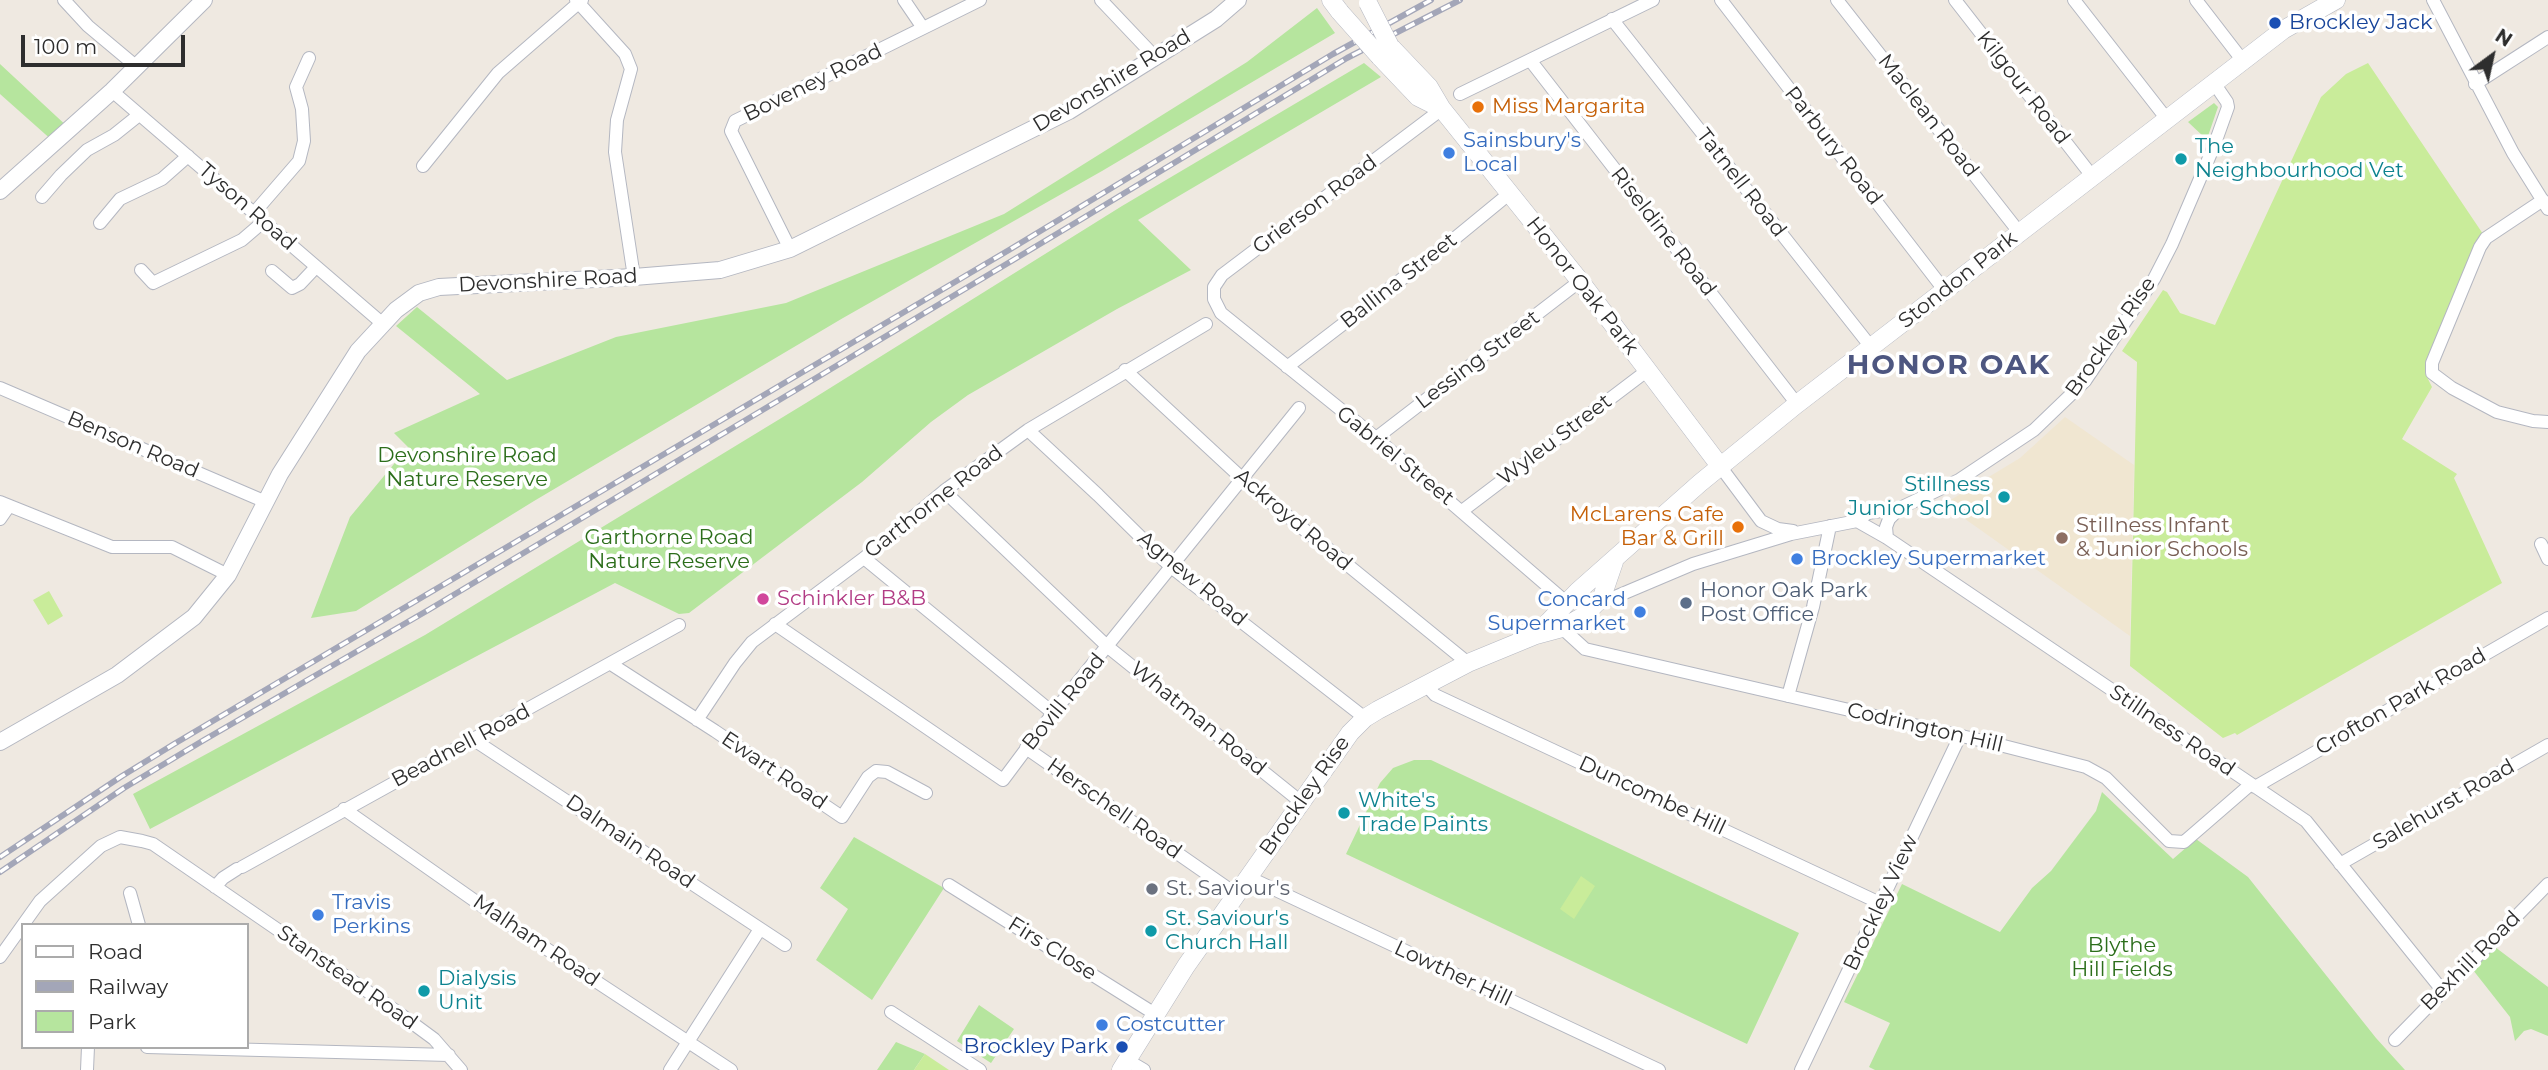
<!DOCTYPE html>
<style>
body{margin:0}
#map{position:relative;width:2548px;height:1070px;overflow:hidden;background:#efe9e1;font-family:Montserrat,sans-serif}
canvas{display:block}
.legend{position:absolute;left:21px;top:923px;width:228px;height:126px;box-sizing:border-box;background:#fff;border:2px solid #ababab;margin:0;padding:9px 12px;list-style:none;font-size:21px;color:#2e2e2e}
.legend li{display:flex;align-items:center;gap:14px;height:35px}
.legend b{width:35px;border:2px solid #ababab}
.north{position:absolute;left:2457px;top:21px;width:70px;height:70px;-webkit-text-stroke:5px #fff;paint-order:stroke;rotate:33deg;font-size:19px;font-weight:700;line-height:28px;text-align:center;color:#2e2e2e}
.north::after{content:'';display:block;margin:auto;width:24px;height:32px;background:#2e2e2e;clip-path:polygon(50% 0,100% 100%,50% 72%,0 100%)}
.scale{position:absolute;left:21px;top:35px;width:164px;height:32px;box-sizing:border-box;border:4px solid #2e2e2e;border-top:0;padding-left:9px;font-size:21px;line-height:24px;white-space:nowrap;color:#2e2e2e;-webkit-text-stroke:5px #fff;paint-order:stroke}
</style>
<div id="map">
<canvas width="2548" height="1070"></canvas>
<ul class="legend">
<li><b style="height:9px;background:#fff"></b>Road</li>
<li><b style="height:9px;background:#a3a6b8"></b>Railway</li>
<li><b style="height:19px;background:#b6e59e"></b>Park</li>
</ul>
<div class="north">N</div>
<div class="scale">100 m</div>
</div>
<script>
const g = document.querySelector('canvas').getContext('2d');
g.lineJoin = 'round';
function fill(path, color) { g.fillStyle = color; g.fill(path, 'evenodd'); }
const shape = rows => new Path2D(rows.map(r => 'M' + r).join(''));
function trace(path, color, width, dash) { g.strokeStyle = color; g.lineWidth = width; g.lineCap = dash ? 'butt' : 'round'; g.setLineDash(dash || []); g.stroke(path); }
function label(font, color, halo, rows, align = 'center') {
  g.font = font + ' Montserrat,sans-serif'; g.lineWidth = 7; g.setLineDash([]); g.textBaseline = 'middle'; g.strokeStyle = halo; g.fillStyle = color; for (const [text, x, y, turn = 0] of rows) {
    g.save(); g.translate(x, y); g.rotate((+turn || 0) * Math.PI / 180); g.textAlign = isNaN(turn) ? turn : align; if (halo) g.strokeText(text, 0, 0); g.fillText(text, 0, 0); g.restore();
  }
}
const education = shape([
 [2065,417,2134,465,2130,636,1944,504,2020,458]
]);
const green = shape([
 [1317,8,1335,33,1102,171,843,318,534,501,356,611,311,618,350,517,408,447,394,433,480,394,396,326,417,307,507,380,616,337,786,303,1004,214,1247,62],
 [1364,63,1381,77,1138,220,1191,270,1117,309,968,395,931,422,862,482,689,613,679,614,615,583,150,829,133,794,425,635,806,403,1122,206],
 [0,64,70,129,54,142,0,94],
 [2214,103,2218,107,2208,136,2204,137,2188,122],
 [1414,760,1431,760,1799,933,1747,1044,1346,854,1380,783,1393,768],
 [2102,792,2173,859,2196,839,2248,877,2376,1038,2405,1070,1875,1070,1869,1067,1890,1023,1844,1002,1902,884,2000,932,2032,888,2051,871,2096,811],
 [854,837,944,888,872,1000,816,960,848,909,820,888],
 [2495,947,2548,987,2548,1036,2531,1029,2524,1031,2515,1041,2510,1017,2473,970],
 [979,1005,1014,1029,991,1063,957,1041],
 [896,1042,925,1054,914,1070,877,1070]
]);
const pitch = shape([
 [2368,63,2483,234,2474,246,2426,361,2425,373,2432,387,2402,439,2457,474,2454,478,2502,583,2237,735,2235,733,2223,738,2130,666,2137,362,2122,351,2163,290,2167,292,2180,313,2215,325,2321,97,2346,74],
 [49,591,63,616,48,625,33,600],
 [1581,876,1595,886,1574,919,1560,909],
 [925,1054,949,1070,914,1070]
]);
const minor = shape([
 [64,0,88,26,137,67],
 [576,0,625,54,631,69,617,120,615,152,634,277],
 [904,0,923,28],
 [1101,0,1155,57],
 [1721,0,1945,291],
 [1837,0,2019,232],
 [1955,0,2092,176],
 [2074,0,2166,118],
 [2196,0,2243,61],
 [2433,0,2513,153,2548,209],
 [1612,19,1871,347],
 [1530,60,1797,404],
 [2475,84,2548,37],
 [112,91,383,324],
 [1460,94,1653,0],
 [1442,109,1222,275,1214,287,1214,299,1221,313,1376,438,1566,602],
 [423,166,498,73,582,0],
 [42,197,61,175,87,150,114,135,139,115],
 [2543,200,2486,238,2480,247,2432,363,2432,373,2452,388,2497,412,2533,421,2548,422],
 [254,213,299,161,304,141,302,109,296,87,309,58],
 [100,223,120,199,162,179,188,156],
 [790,249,731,131,735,121,980,0],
 [141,270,153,283,242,240,263,222],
 [272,271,292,288,300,284,316,267],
 [1287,367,1454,239,1510,193],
 [1125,370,1247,483,1468,663],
 [0,388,266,502],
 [1028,430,1098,495,1171,567,1365,718],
 [1376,438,1580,281],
 [1720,466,1761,521,1778,529,1793,531],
 [944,491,1108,647,1301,802],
 [0,502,112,547,172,547,228,575],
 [1462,511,1648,370],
 [0,519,9,506],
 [1857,521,1887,538,2306,821,2442,990],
 [1887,538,1886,527,1889,519,1900,508],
 [2541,544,2548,559],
 [864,558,1053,713],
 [1578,591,1579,599,1586,603,1596,605,1693,564,1791,534,1857,521,1868,513,1900,508,1959,480,2034,430,2085,381,2154,279,2172,244,2214,146,2228,107,2227,102,2214,83],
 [775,624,1003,780,1053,713,1299,408],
 [1562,628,1585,649,1992,743,2086,767,2106,778,2169,841,2184,842,2251,784],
 [611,664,715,731,842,817,868,777,876,771,887,772,926,793],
 [1426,685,1435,695,1882,904],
 [1788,696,1813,607,1830,526],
 [697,720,735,663,752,642,864,558,944,491,1028,430,1206,324],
 [474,740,785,945],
 [1026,748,1236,894],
 [2255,787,2548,618],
 [344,809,495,915,731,1070],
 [2340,864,2548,745],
 [242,867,679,625],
 [1248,877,1659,1070],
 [949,885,1155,1014],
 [215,887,223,878,237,869],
 [130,893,139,925],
 [0,957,40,901,101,846,120,837,142,841,153,844,396,1011,434,1039,461,1070],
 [891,1012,980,1070],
 [2395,1040,2548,884],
 [147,1047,449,1055],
 [1127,1060,1144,1070],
 [87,1070,88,1047],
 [670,1070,760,929],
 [1801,1070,1960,736]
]);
const tertiary = shape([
 [0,191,112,91,204,0],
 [0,742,117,675,194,617,228,575,280,474,358,351,396,310,419,293,439,287,634,277,720,270,790,249,1069,111,1216,19,1238,0]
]);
const secondary = shape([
 [1331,0,1340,12],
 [1390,46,1429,87,1442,109,1580,281,1720,466],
 [1380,57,1418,97,1442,109],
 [1536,635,1578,591,1700,483,1797,404,2283,30,2336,0],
 [1121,1070,1186,966,1350,733,1365,718,1378,710,1468,663,1536,635,1562,628,1585,615,1602,597,1614,562]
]);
const rail = shape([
 [0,857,122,776,174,744,1009,250,1333,54,1431,0],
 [0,872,124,788,204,740,430,609,1085,217,1347,58,1460,0]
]);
const secondaryBridge = shape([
 [1368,3,1390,46],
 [1340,12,1380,57]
]);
const markers = [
 [2275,23,7,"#1a4fb4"],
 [1478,107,7,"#e8710a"],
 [1449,153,7,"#3f7fe0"],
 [2181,159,7,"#0f9aa8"],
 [2004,497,7,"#0f9aa8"],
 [1738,527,7,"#e8710a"],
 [2062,538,7,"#8d6e63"],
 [1797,559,7,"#3f7fe0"],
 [763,599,7,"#d1479c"],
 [1686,603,7,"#5c6f8a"],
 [1640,612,7,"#3f7fe0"],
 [1344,813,7,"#0f9aa8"],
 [1152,889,7,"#6b7280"],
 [318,915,7,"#3f7fe0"],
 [1151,931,7,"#0f9aa8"],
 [424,991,7,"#0f9aa8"],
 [1102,1025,7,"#3f7fe0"],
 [1122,1047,7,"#1a4fb4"]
];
const transitNames = [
 ["Brockley Jack",2289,23],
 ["Brockley Park",1108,1047,"right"]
];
const streetNames = [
 ["Devonshire Road",1112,81,-31],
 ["Boveney Road",813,83,-26],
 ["Kilgour Road",2023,88,52],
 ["Maclean Road",1928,116,52],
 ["Parbury Road",1833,146,52],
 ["Tatnell Road",1741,183,52],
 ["Grierson Road",1315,205,-37],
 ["Tyson Road",247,207,41],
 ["Riseldine Road",1663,232,52],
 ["Stondon Park",1958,280,-38],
 ["Devonshire Road",548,281,-3],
 ["Ballina Street",1399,281,-38],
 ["Honor Oak Park",1582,286,52],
 ["Brockley Rise",2111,337,-55],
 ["Lessing Street",1478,360,-37],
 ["Wyleu Street",1555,440,-37],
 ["Benson Road",133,445,23],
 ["Gabriel Street",1395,456,39],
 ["Garthorne Road",934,502,-38],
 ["Ackroyd Road",1293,520,40],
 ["Agnew Road",1192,579,40],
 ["Bovill Road",1064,702,-51],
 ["Crofton Park Road",2401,702,-30],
 ["Whatman Road",1198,719,39],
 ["Codrington Hill",1925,728,13],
 ["Stillness Road",2172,731,34],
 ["Beadnell Road",461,746,-28],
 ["Ewart Road",774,771,34],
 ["Brockley Rise",1305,796,-55],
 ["Duncombe Hill",1652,796,25],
 ["Salehurst Road",2444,805,-30],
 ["Herschell Road",1114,809,35],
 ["Dalmain Road",630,842,34],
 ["Brockley View",1881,903,-65],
 ["Malham Road",536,941,34],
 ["Firs Close",1052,949,32],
 ["Bexhill Road",2471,961,-45],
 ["Lowther Hill",1453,974,25],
 ["Stanstead Road",347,978,35]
];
const foodNames = [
 ["Miss Margarita",1492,107],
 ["McLarens Cafe",1724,515,"right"],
 ["Bar & Grill",1724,539,"right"]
];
const shopNames = [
 ["Sainsbury's",1463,141],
 ["Local",1463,165],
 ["Brockley Supermarket",1811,559],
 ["Concard",1626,600,"right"],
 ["Supermarket",1626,624,"right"],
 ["Travis",332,903],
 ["Perkins",332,927],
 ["Costcutter",1116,1025]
];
const cultureNames = [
 ["The",2195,147],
 ["Neighbourhood Vet",2195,171],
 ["Stillness",1990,485,"right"],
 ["Junior School",1990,509,"right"],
 ["White's",1358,801],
 ["Trade Paints",1358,825],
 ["St. Saviour's",1165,919],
 ["Church Hall",1165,943],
 ["Dialysis",438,979],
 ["Unit",438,1003]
];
const parkNames = [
 ["Devonshire Road",467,456],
 ["Nature Reserve",467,480],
 ["Garthorne Road",669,538],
 ["Nature Reserve",669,562],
 ["Blythe",2122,946],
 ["Hill Fields",2122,970]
];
const educationNames = [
 ["Stillness Infant",2076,526],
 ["& Junior Schools",2076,550]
];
const serviceNames = [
 ["Honor Oak Park",1700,591],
 ["Post Office",1700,615]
];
const hotelNames = [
 ["Schinkler B&B",777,599]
];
const worshipNames = [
 ["St. Saviour's",1166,889]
];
const districtNames = [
 ["HONOR OAK",1949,366]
];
fill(education, '#f0e6d1');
fill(green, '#b6e59e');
fill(pitch, '#c9ec9a');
trace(minor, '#b4b7c1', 14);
trace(tertiary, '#b4b7c1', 18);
trace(secondary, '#b4b7c1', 19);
trace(minor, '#fff', 12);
trace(tertiary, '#fff', 16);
trace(secondary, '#fff', 18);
trace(rail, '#a3a6b8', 6);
trace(rail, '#fff', 3.5, [10]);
trace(secondaryBridge, '#b4b7c1', 19, []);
trace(secondaryBridge, '#fff', 18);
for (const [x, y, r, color] of markers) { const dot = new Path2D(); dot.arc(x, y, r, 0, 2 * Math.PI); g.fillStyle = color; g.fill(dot); trace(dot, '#fff', 2.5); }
label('21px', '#164399', '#fff', transitNames, 'left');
label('21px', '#2e2e2e', '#fff', streetNames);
label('21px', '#c56008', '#fff', foodNames, 'left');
label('21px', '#366cbe', '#fff', shopNames, 'left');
label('21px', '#0d838f', '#fff', cultureNames, 'left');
label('21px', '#2c6e1b', '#fff', parkNames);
label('21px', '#785e54', '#fff', educationNames, 'left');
label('21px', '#4e5e75', '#fff', serviceNames, 'left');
label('21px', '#b23c85', '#fff', hotelNames, 'left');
label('21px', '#5b616d', '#fff', worshipNames, 'left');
g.letterSpacing = '2px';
label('bold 28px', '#4d5680', '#fff', districtNames);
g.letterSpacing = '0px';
</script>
